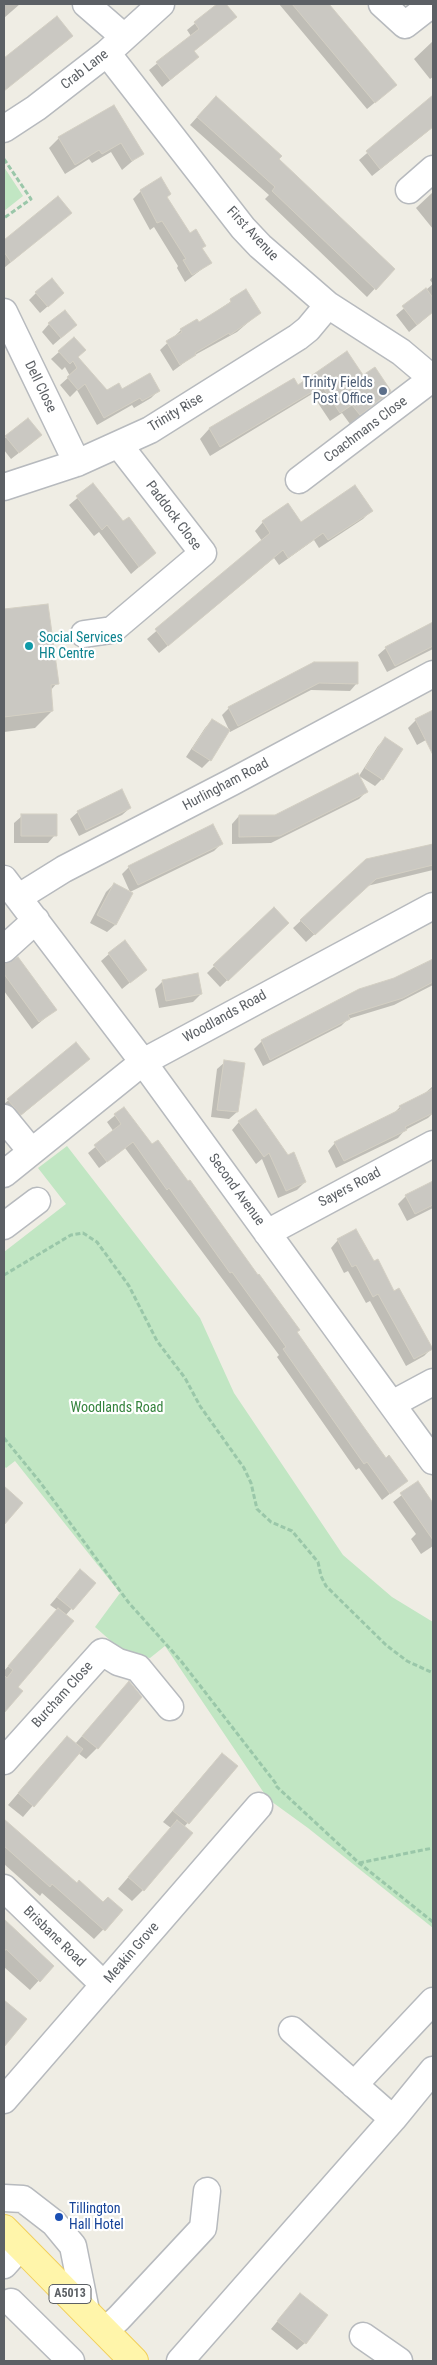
<!DOCTYPE html>
<style>
body{margin:0}
#map{position:relative;width:437px;height:2365px;overflow:hidden;background:#efede4;font-family:"Roboto Condensed",sans-serif}
canvas{display:block}
.frame{position:absolute;inset:0;border:5px solid #5c6065;pointer-events:none}
</style>
<div id="map">
<canvas width="437" height="2365"></canvas>
<div class="frame"></div>
</div>
<script>
const g = document.querySelector('canvas').getContext('2d');
g.lineJoin = 'round';
function fill(path, color) { g.fillStyle = color; g.fill(path, 'evenodd'); }
const shape = rows => new Path2D(rows.map(r => 'M' + r).join(''));
function trace(path, color, width, dash) { g.strokeStyle = color; g.lineWidth = width; g.lineCap = dash ? 'butt' : 'round'; g.setLineDash(dash || []); g.stroke(path); }
function label(font, color, halo, rows, align = 'center') {
  g.font = font + ' "Roboto Condensed",sans-serif'; g.lineWidth = 4.5; g.setLineDash([]); g.textBaseline = 'middle'; g.strokeStyle = halo; g.fillStyle = color; for (const [text, x, y, turn = 0] of rows) {
    g.save(); g.translate(x, y); g.rotate((+turn || 0) * Math.PI / 180); g.textAlign = isNaN(turn) ? turn : align; if (halo) g.strokeText(text, 0, 0); g.fillText(text, 0, 0); g.restore();
  }
}
const green = shape([
 [4,167,23,196,4,211],
 [67,1146,200,1318,234,1393,343,1555,392,1597,433,1622,433,1928,308,1828,268,1799,165,1646,150,1658,127,1655,95,1627,120,1593,15,1461,6,1468,4,1466,4,1252,66,1204,38,1168]
]);
const shadow = shape([
 [4,4,20,4,4,18],
 [219,4,225,4,235,17,193,52,198,57,162,87,149,70,191,36,187,30],
 [279,4,328,4,396,85,367,109],
 [433,41,433,77,430,79,414,59],
 [429,100,433,105,433,127,372,176,359,160],
 [208,105,277,159,393,269,367,297,265,199,269,195,190,125],
 [113,106,142,153,122,170,111,152,92,163,89,159,65,174,49,148,59,138],
 [160,179,166,197,189,234,205,245,201,249,210,263,185,282,177,268,178,266,154,227,150,230,133,199,141,191],
 [433,192,433,229,416,208],
 [58,198,70,213,4,268,4,242],
 [433,276,433,312,409,332,396,315,433,284,430,280],
 [246,291,259,313,237,332,193,356,173,371,160,350,181,330,198,324],
 [36,293,55,300,40,313,29,300],
 [49,324,68,332,53,345,42,332],
 [59,352,76,357,107,391,158,391,151,398,134,408,132,405,97,425,77,390,70,397,60,385,70,376,65,367,62,370,51,359],
 [363,377,390,391,350,424,342,413,330,421,312,394,210,456,200,439,209,429,293,379,297,386],
 [6,437,33,442,11,459,4,450,4,439],
 [93,485,123,523,155,553,131,574,99,532,94,536,69,505],
 [371,511,363,519,319,548,314,540,279,565,274,558,159,653,147,639,262,541,255,531,263,522,300,523],
 [47,605,57,683,50,691,52,711,35,728,4,732,4,610],
 [433,623,433,649,387,672,378,655,386,648],
 [314,663,357,683,350,691,311,690,230,732,222,715,229,708],
 [433,711,433,736,417,745,408,728,416,720],
 [212,720,210,760,202,768,186,757,205,728],
 [385,739,382,779,375,786,359,776,378,746],
 [366,792,359,799,271,843,232,844,232,824,239,816,275,816],
 [130,808,122,815,79,836,70,819,78,812],
 [22,816,55,835,48,843,14,843,14,823],
 [221,844,214,851,130,892,122,874,129,867],
 [433,844,433,870,367,886,306,942,293,928,366,860],
 [114,884,131,893,115,925,107,932,90,923,106,892],
 [274,909,287,923,220,987,207,973],
 [109,954,145,970,122,989,101,961],
 [433,960,433,985,394,1005,348,1019,341,1026,263,1066,254,1049,262,1041],
 [4,964,55,1010,32,1029,4,991],
 [162,982,201,994,193,1002,159,1008,155,989],
 [76,1044,89,1059,13,1122,4,1111,4,1104],
 [225,1062,237,1112,229,1119,211,1117,217,1069],
 [433,1086,433,1113,428,1118,405,1130,398,1138,336,1168,328,1151,335,1143,393,1114,400,1107,423,1095],
 [123,1109,296,1332,386,1460,406,1481,382,1500,359,1468,356,1470,277,1357,279,1355,125,1148,99,1168,88,1153,114,1132,107,1122],
 [239,1122,305,1182,297,1190,278,1198,262,1159,256,1164,232,1130],
 [433,1183,433,1208,407,1221,398,1204,406,1196],
 [338,1240,373,1263,431,1349,424,1356,406,1366,370,1301,366,1303,348,1271,344,1273,331,1248],
 [417,1483,433,1505,433,1546,421,1554,411,1539,416,1534,393,1502],
 [73,1578,94,1583,65,1616,16,1687,21,1691,4,1711,4,1671,57,1610,50,1605],
 [119,1694,141,1697,97,1748,86,1759,78,1753,23,1817,8,1805,57,1748,75,1744],
 [212,1765,237,1767,184,1827,143,1890,132,1901,118,1889,171,1828,163,1822],
 [7,1823,76,1885,103,1904,122,1910,94,1939,42,1893,40,1896,4,1864,4,1826],
 [4,1922,52,1966,30,1990,4,1967],
 [300,2294,305,2343,297,2350,271,2329]
]);
const building = shape([
 [217,4,226,4,237,17,194,51,199,57,170,80,156,62,199,29,194,22,217,4],
 [292,4,329,4,397,85,375,103,292,4],
 [57,16,73,36,4,91,4,58,57,16],
 [433,95,433,127,380,169,366,151,433,95],
 [216,96,282,156,279,159,395,269,376,290,272,191,275,187,197,117,216,96],
 [114,105,144,154,132,161,121,143,102,154,99,150,75,165,58,137,114,105],
 [161,177,171,194,167,197,190,233,196,229,206,246,202,248,212,263,192,275,183,260,186,259,162,221,157,223,140,190,161,177],
 [58,196,72,213,11,262,4,252,4,240,58,196],
 [52,278,64,293,48,307,35,292,52,278],
 [426,288,433,298,433,312,417,325,402,306,426,288],
 [246,289,261,313,230,335,229,333,195,353,196,355,180,365,166,341,182,332,180,329,197,319,199,322,231,302,230,299,246,289],
 [65,310,77,325,61,338,48,323,65,310],
 [74,337,86,350,78,357,107,390,119,383,122,389,150,373,160,391,142,401,140,398,104,418,85,384,78,390,67,377,77,368,73,361,70,364,58,351,74,337],
 [347,351,363,375,375,367,391,391,360,415,352,405,340,413,322,386,220,447,209,428,294,378,298,385,347,351],
 [28,418,42,435,19,453,5,436,28,418],
 [93,483,123,521,129,517,156,553,139,567,107,525,102,530,76,496,93,483],
 [355,485,373,511,328,540,323,533,288,558,283,550,168,646,155,629,270,533,262,521,288,503,301,522,355,485],
 [48,604,59,684,51,685,53,711,4,717,4,609,48,604],
 [433,622,433,646,395,666,385,647,433,622],
 [314,662,358,662,358,684,319,683,238,726,228,707,314,662],
 [433,710,433,755,415,719,433,710],
 [212,719,230,730,211,761,192,749,212,719],
 [385,737,403,749,383,780,365,768,385,737],
 [358,773,368,792,280,836,239,837,239,815,275,815,358,773],
 [122,789,131,808,86,830,77,811,122,789],
 [21,814,57,814,57,836,21,836,21,814],
 [213,824,223,844,138,885,128,866,213,824],
 [433,844,433,865,376,879,315,935,300,920,366,859,433,844],
 [114,883,133,893,116,925,97,915,114,883],
 [274,907,289,923,228,981,213,965,274,907],
 [125,940,147,970,130,983,108,953,125,940],
 [18,957,57,1010,39,1022,4,974,4,964,18,957],
 [433,959,433,982,403,998,348,1015,350,1019,270,1060,261,1040,359,989,394,978,433,959],
 [198,973,202,994,166,1001,162,980,198,973],
 [76,1042,90,1059,21,1115,7,1099,76,1042],
 [224,1060,245,1063,238,1112,217,1110,224,1060],
 [433,1089,433,1113,405,1127,407,1130,344,1161,334,1142,401,1109,399,1106,433,1089],
 [124,1107,152,1144,158,1140,188,1181,190,1180,258,1275,259,1274,300,1330,297,1332,363,1426,386,1458,389,1455,408,1481,390,1494,367,1462,364,1464,283,1349,286,1347,261,1312,232,1272,230,1273,169,1188,167,1190,133,1142,107,1162,94,1145,121,1124,114,1114,124,1107],
 [256,1109,288,1155,294,1152,306,1182,286,1191,269,1153,264,1157,238,1121,256,1109],
 [433,1181,433,1205,415,1214,405,1195,433,1181],
 [356,1229,374,1261,378,1259,394,1291,399,1288,433,1349,414,1359,378,1294,373,1297,356,1265,352,1267,337,1239,356,1229],
 [418,1481,433,1503,433,1540,400,1493,418,1481],
 [4,1486,23,1503,4,1525,4,1486],
 [80,1569,96,1583,73,1610,57,1597,80,1569],
 [58,1608,74,1621,18,1687,23,1691,4,1713,4,1675,7,1678,13,1670,8,1666,58,1608],
 [129,1681,142,1697,98,1749,82,1736,129,1681],
 [67,1736,83,1749,34,1807,18,1793,67,1736],
 [222,1753,238,1766,189,1824,173,1811,222,1753],
 [4,1819,77,1883,79,1880,103,1902,108,1897,123,1910,105,1931,52,1884,50,1887,4,1846,4,1819],
 [177,1820,193,1833,144,1891,128,1877,177,1820],
 [4,1919,54,1966,40,1982,6,1949,4,1952,4,1919],
 [4,2000,27,2019,4,2047,4,2000],
 [300,2293,328,2315,306,2344,277,2321,300,2293]
]);
const path = shape([
 [4,159,31,199,4,218],
 [4,1275,71,1235,83,1233,97,1242,129,1286,157,1341,185,1378,200,1406,244,1468,251,1483,257,1509,271,1522,292,1531,318,1562,321,1576,326,1586,386,1645,407,1661,433,1673],
 [4,1438,40,1482,129,1603,181,1661,277,1785],
 [276,1786,359,1863,433,1922],
 [359,1863,433,1848]
]);
const minor = shape([
 [86,4,124,37],
 [382,4,405,25,432,4],
 [107,53,243,228,260,246,328,305,401,352,433,379],
 [4,129,36,108,107,53,161,4],
 [409,190,433,169],
 [4,312,77,463],
 [299,480,433,378],
 [4,487,77,463,150,430,298,337,308,329,328,305],
 [84,634,112,630,203,553,119,445],
 [4,879,143,1062,433,1461],
 [19,897,64,869,232,782,433,674],
 [4,949,36,920],
 [4,1118,31,1151],
 [4,1174,143,1062,433,906],
 [4,1226,37,1201],
 [267,1233,433,1144],
 [392,1404,433,1382],
 [4,1761,102,1652,118,1662,138,1668,170,1707],
 [4,1888,104,1985],
 [354,2085,433,2001],
 [4,2100,259,1806],
 [393,2119,433,2070],
 [4,2198,23,2199,54,2223,73,2246,86,2311],
 [4,2265,21,2246],
 [11,2302,71,2361],
 [105,2331,119,2318,203,2228,207,2191],
 [363,2336,399,2361],
 [180,2361,393,2119,292,2030]
]);
const major = shape([
 [4,2229,134,2361]
]);
const markers = [
 [383,391,5,"#5c6f8a"],
 [29,646,5,"#0f9aa8"],
 [59,2217,5,"#1a4fb4"]
];
const shields = [
 [70,2294,42]
];
const shieldNames = [
 ["A5013",70,2294]
];
const streetNames = [
 ["Crab Lane",85,70,-38],
 ["First Avenue",252,234,47],
 ["Dell Close",40,387,64],
 ["Trinity Rise",176,413,-31],
 ["Coachmans Close",366,430,-37],
 ["Paddock Close",173,516,53],
 ["Hurlingham Road",226,785,-28],
 ["Woodlands Road",225,1017,-29],
 ["Sayers Road",350,1188,-28],
 ["Second Avenue",236,1190,54],
 ["Burcham Close",63,1695,-48],
 ["Brisbane Road",54,1937,44],
 ["Meakin Grove",132,1953,-49]
];
const serviceNames = [
 ["Trinity Fields",373,383],
 ["Post Office",373,399]
];
const cultureNames = [
 ["Social Services",39,638],
 ["HR Centre",39,654]
];
const parkNames = [
 ["Woodlands Road",117,1408]
];
const transitNames = [
 ["Tillington",69,2209],
 ["Hall Hotel",69,2225]
];
fill(green, '#c1e6c3');
fill(shadow, '#0003');
fill(building, '#cac8c2');
trace(building, '#d3cfc3', 1);
trace(minor, '#b7babe', 29);
trace(major, '#f1cf5b', 30);
trace(path, '#9ac7a9', 3, [5, 2.5]);
trace(minor, '#fff', 26);
trace(major, '#fff5aa', 28);
for (const [x, y, r, color] of markers) { const dot = new Path2D(); dot.arc(x, y, r, 0, 2 * Math.PI); g.fillStyle = color; g.fill(dot); trace(dot, '#fff', 2); }
for (const [x, y, w] of shields) { const box = new Path2D(); box.roundRect(x - w / 2, y - 9.5, w, 19, 4); g.fillStyle = '#fff'; g.fill(box); trace(box, '#5c6065', 1); }
label('bold 12px', '#5c6065', null, shieldNames);
label('14px', '#5c6065', '#fff', streetNames);
label('14px', '#4e5e75', '#fff', serviceNames, 'right');
label('14px', '#0d838f', '#fff', cultureNames, 'left');
label('14px', '#35833d', '#fff', parkNames);
label('14px', '#164399', '#fff', transitNames, 'left');
</script>
